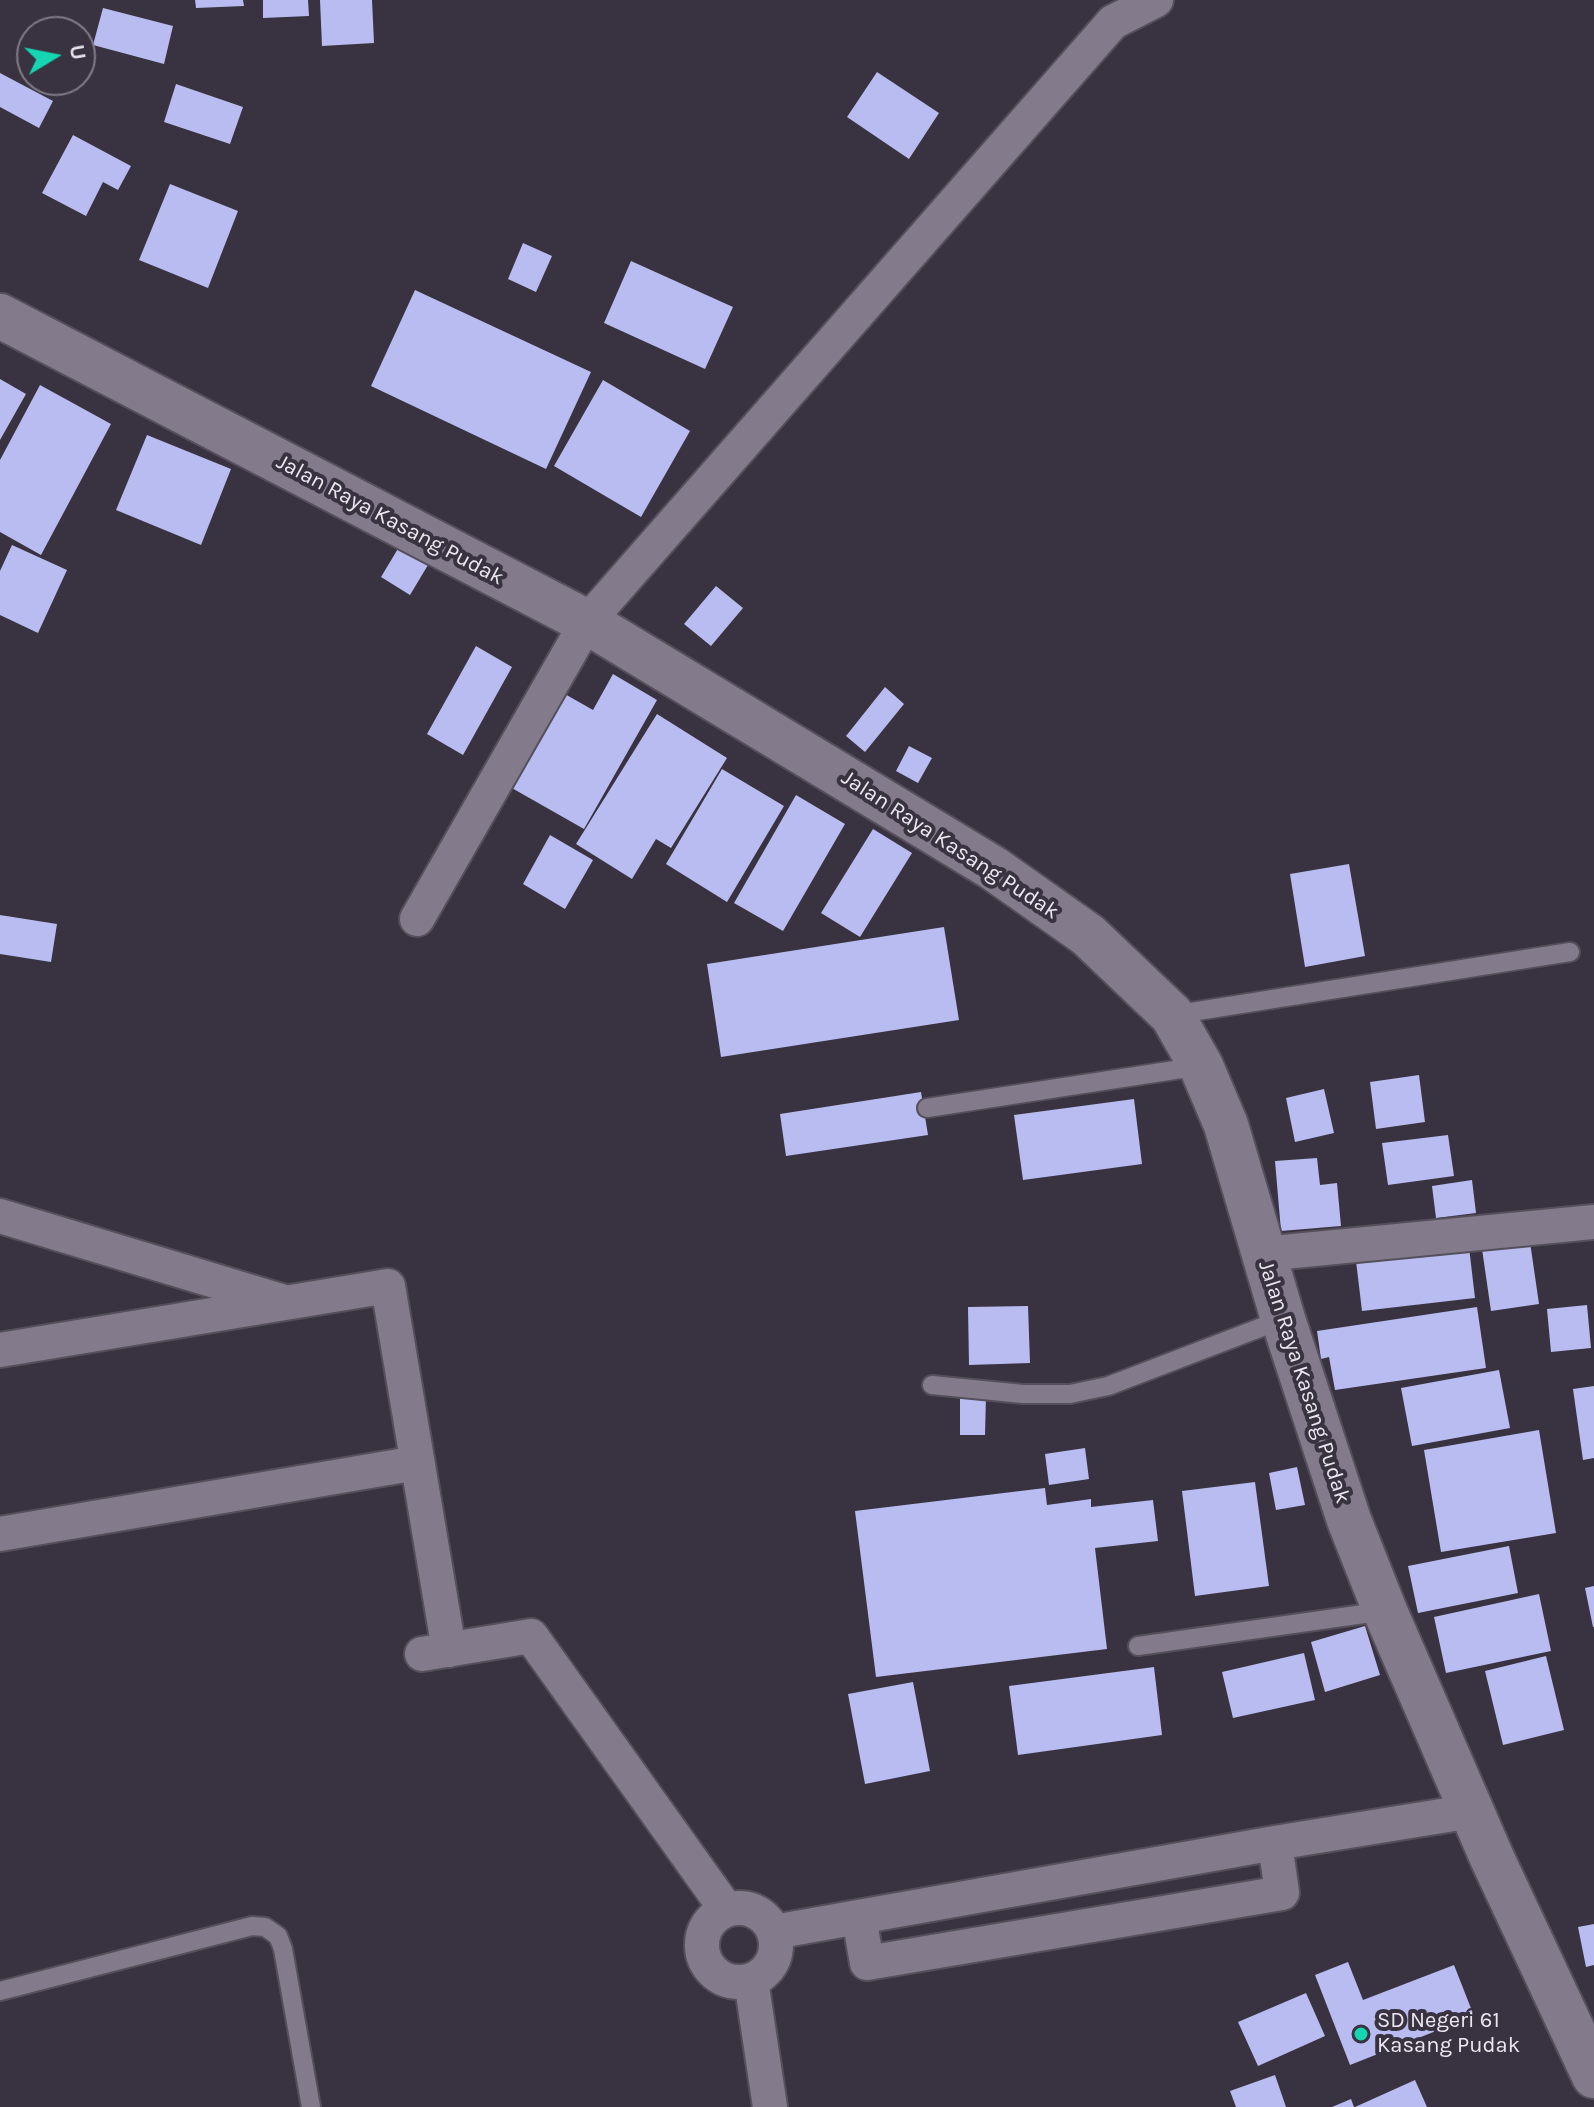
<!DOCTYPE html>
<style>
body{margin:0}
#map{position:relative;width:1594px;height:2107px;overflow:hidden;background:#393240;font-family:Karla,sans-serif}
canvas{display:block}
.north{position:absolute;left:16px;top:16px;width:80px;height:80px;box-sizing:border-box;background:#393240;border:2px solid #807a86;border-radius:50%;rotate:80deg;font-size:22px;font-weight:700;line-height:32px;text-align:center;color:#ebe7f0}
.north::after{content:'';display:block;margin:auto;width:28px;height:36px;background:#15d5b3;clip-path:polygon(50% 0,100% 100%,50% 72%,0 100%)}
</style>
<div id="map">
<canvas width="1594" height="2107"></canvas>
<div class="north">U</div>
</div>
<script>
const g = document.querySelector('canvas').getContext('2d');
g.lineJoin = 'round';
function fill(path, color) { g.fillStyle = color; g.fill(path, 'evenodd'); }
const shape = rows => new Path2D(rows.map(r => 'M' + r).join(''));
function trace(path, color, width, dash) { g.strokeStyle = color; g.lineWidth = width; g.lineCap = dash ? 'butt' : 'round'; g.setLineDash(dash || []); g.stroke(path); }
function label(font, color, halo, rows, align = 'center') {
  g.font = font + ' Karla,sans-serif'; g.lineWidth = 8; g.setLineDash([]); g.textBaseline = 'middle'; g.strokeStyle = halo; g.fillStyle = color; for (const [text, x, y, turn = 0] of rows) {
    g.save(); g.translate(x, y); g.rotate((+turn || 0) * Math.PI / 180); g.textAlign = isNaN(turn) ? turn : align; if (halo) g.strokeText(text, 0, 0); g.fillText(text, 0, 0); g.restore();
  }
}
const building = shape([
 [195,0,243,0,244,6,196,8],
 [263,0,308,0,309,16,263,18],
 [320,0,372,0,374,43,322,46],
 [103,8,173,26,164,64,93,45],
 [877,72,939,113,909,159,847,117],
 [0,73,53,101,39,128,0,107],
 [176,84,243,107,230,144,164,122],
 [73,135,131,166,118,190,103,182,86,216,42,193],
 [170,184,238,211,208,288,139,260],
 [523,243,552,256,536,292,508,279],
 [631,261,733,307,705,369,604,323],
 [415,290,591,372,546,469,371,386],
 [0,379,26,394,0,440],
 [603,380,690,431,641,517,554,466],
 [40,385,111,424,41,555,0,532,0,460],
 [147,435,231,469,201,545,116,510],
 [402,542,431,560,410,595,381,577],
 [12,545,67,570,38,633,0,615,0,571],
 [716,586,743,608,711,646,684,624],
 [476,646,512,667,463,755,427,734],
 [613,674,657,700,584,829,503,783,556,689,593,710],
 [885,687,904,704,865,752,846,736],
 [657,714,727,758,671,848,656,839,632,879,576,844],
 [909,746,932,758,918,783,896,771],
 [722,769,784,806,727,902,666,864],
 [796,795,845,824,783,931,734,903],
 [873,829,912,853,860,937,821,913],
 [550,835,593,860,565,909,523,884],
 [1349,864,1365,956,1305,967,1290,874],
 [0,915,57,924,51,962,0,954],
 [944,927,959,1020,721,1057,707,964],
 [1419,1075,1425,1122,1376,1129,1370,1082],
 [1324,1089,1334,1133,1295,1142,1286,1098],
 [921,1092,928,1135,786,1156,780,1114],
 [1134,1099,1142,1164,1023,1180,1014,1115],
 [1448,1135,1454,1176,1388,1185,1382,1143],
 [1317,1158,1320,1185,1337,1183,1341,1226,1281,1231,1275,1161],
 [1472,1180,1476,1213,1436,1218,1432,1186],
 [1530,1242,1539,1304,1491,1311,1482,1249],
 [1469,1247,1475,1298,1362,1311,1356,1261],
 [1587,1305,1591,1348,1551,1352,1547,1309],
 [1028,1306,1030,1363,969,1365,968,1307],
 [1477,1307,1486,1368,1335,1390,1329,1357,1321,1359,1317,1331],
 [1499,1370,1510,1428,1412,1446,1401,1388],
 [1594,1386,1594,1458,1583,1460,1573,1389],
 [960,1395,986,1396,985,1435,960,1435],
 [1539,1430,1556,1533,1441,1552,1424,1450],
 [1085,1448,1089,1479,1049,1485,1045,1454],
 [1297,1467,1305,1505,1276,1510,1269,1473],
 [1255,1482,1269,1586,1195,1596,1182,1491],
 [1045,1488,1047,1505,1091,1499,1091,1507,1153,1500,1158,1541,1095,1548,1107,1649,876,1677,855,1511],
 [1509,1546,1518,1593,1418,1613,1408,1566],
 [1594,1586,1594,1627,1593,1627,1585,1588],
 [1539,1594,1551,1651,1446,1673,1434,1617],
 [1365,1626,1380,1675,1325,1692,1311,1642],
 [1304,1653,1315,1700,1233,1718,1222,1672],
 [1546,1656,1564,1730,1503,1745,1485,1671],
 [1154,1667,1162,1735,1018,1755,1009,1686],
 [913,1682,930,1771,865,1784,848,1694],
 [1594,1924,1594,1965,1586,1967,1578,1927],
 [1348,1962,1363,2000,1454,1965,1474,2016,1350,2065,1315,1975],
 [1306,1993,1325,2036,1258,2066,1238,2022],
 [1275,2075,1286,2107,1236,2107,1230,2091],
 [1415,2080,1427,2107,1355,2107],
 [1351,2099,1354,2107,1332,2107]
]);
const service = shape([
 [1172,1015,1570,952],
 [927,1108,1201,1066],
 [932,1385,1023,1394,1070,1394,1108,1386,1283,1319],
 [1138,1646,1385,1611],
 [0,1991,252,1926,265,1927,278,1936,283,1949,311,2107]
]);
const minor = shape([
 [417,919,587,622,1113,22,1156,0],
 [0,1216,281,1301],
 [1263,1254,1594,1222],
 [0,1350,388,1286,449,1650],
 [0,1534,417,1463],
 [422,1654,531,1636,726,1909],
 '702 1945a37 37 0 1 1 74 0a37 37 0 1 1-74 0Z',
 [859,1917,867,1963,1282,1893,1275,1843],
 [774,1932,1275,1843,1472,1811],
 [751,1980,770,2107]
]);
const tertiary = shape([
 [0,316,587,622,993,868,1088,935,1172,1015,1201,1066,1226,1125,1283,1319,1349,1520,1385,1611,1492,1858,1594,2076]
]);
const markers = [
 [1361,2034,8,"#15d5b3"]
];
const streetNames = [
 ["Jalan Raya Kasang Pudak",390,520,28],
 ["Jalan Raya Kasang Pudak",950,845,33],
 ["Jalan Raya Kasang Pudak",1304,1382,72]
];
const poiNames = [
 ["SD Negeri 61",1377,2021],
 ["Kasang Pudak",1377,2046]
];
fill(building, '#b8bcf0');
trace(service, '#554f5b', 22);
trace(minor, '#554f5b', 38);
trace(tertiary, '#554f5b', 48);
trace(service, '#837b8b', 18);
trace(minor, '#837b8b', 34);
trace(tertiary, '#837b8b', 44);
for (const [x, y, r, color] of markers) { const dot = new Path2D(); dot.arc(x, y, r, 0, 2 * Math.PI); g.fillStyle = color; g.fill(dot); trace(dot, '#393240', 3); }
label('22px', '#ebe7f0', '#393240', streetNames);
label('22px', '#ebe7f0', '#393240', poiNames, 'left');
</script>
